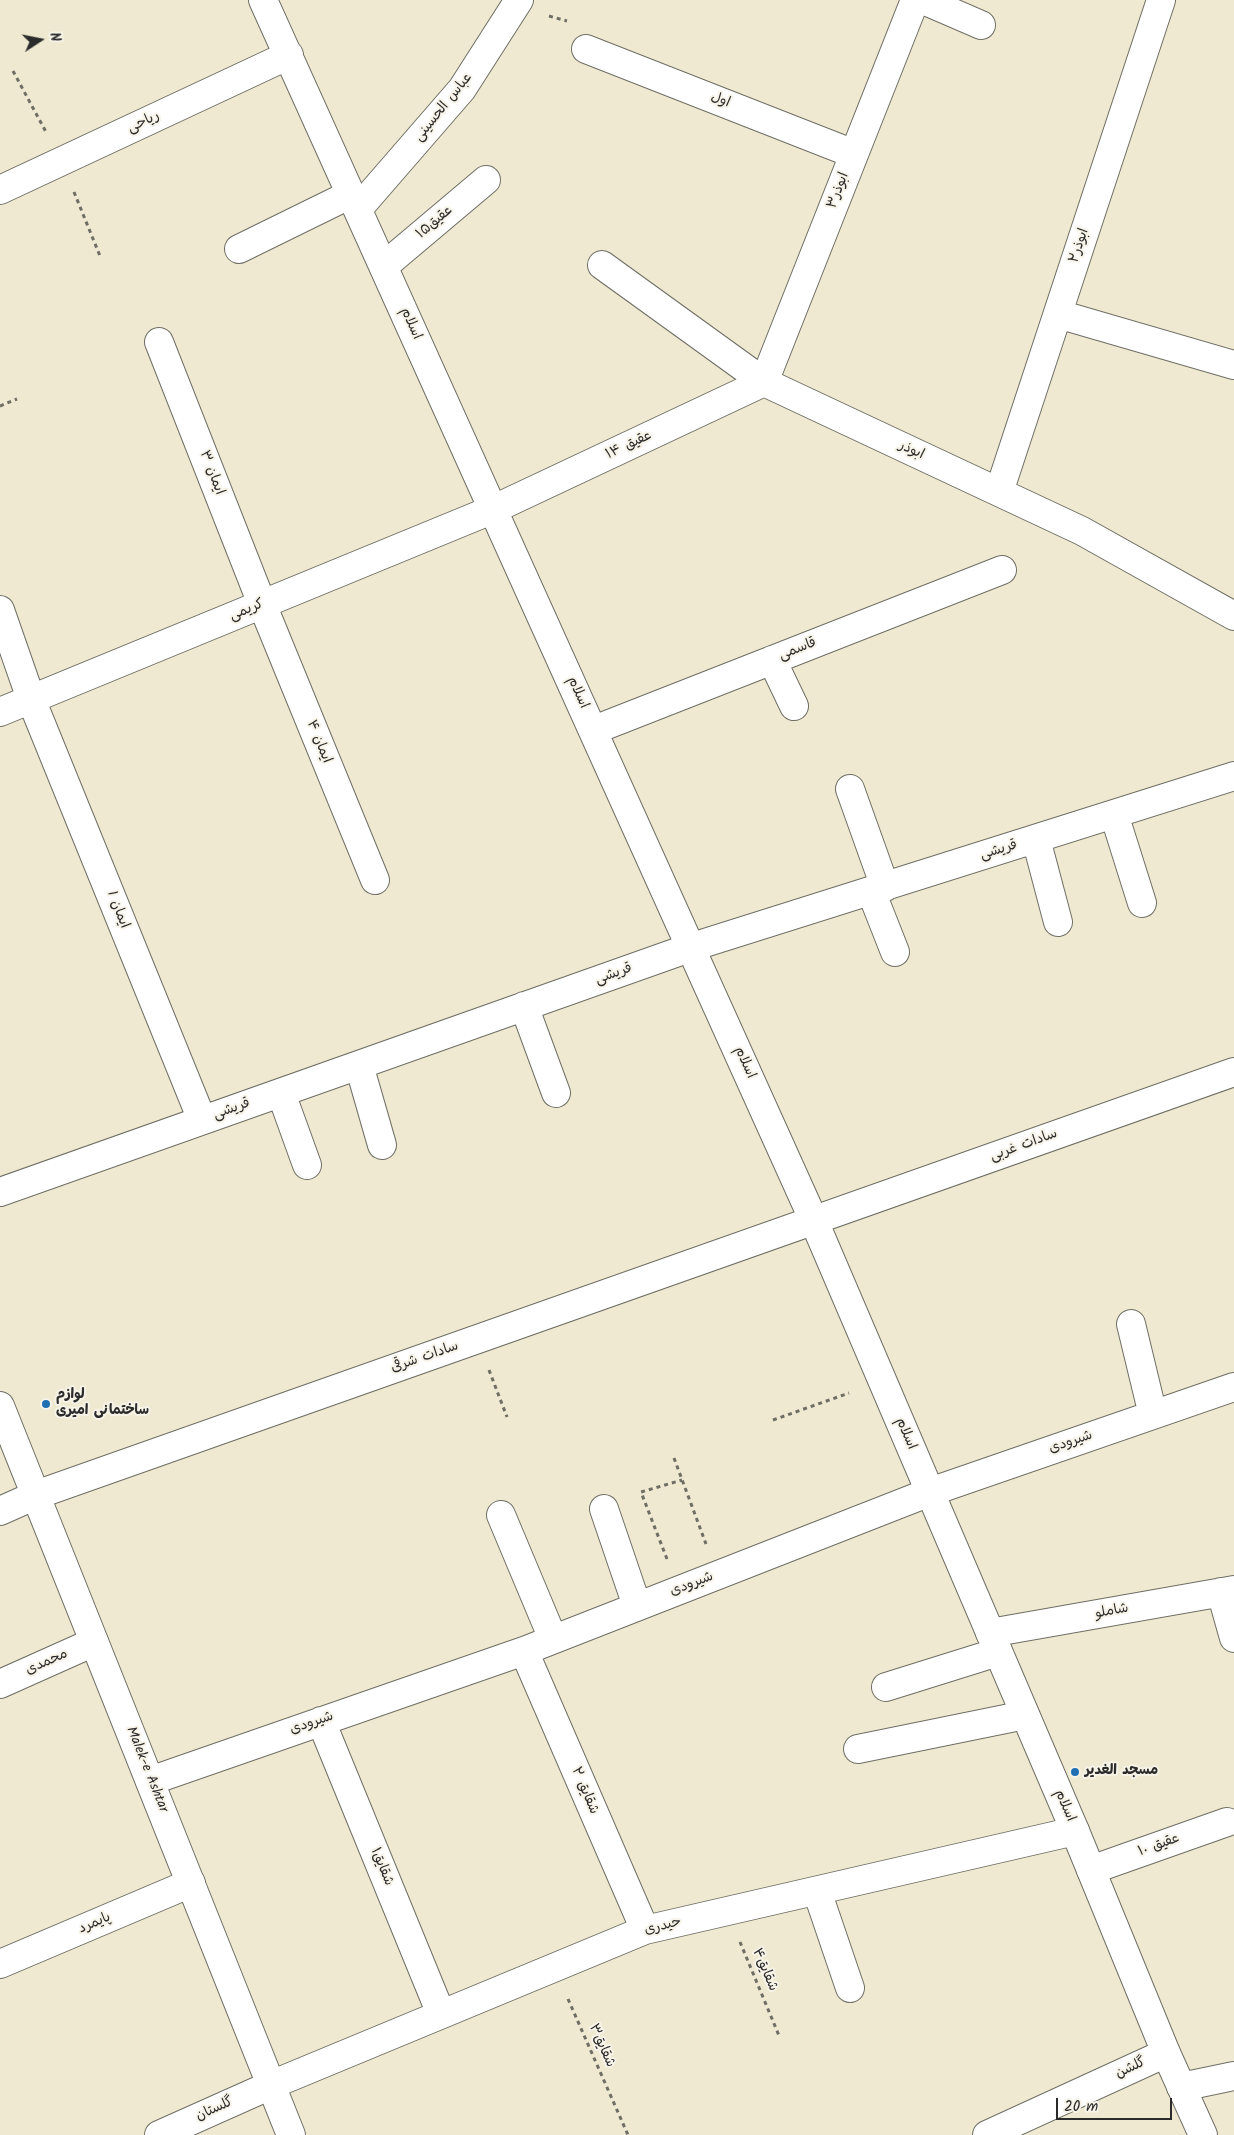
<!DOCTYPE html>
<meta charset="utf-8">
<style>
body{margin:0}
#map{position:relative;width:1234px;height:2135px;overflow:hidden;background:#eee9d0;font-family:Kalam,sans-serif}
canvas{display:block}
.north{position:absolute;left:15px;top:15px;width:50px;height:50px;-webkit-text-stroke:4px #f7f3e8;paint-order:stroke;rotate:79deg;font-size:14px;font-weight:700;line-height:20px;text-align:center;color:#2b2b2b}
.north::after{content:'';display:block;margin:auto;width:18px;height:22px;background:#2b2b2b;clip-path:polygon(50% 0,100% 100%,50% 72%,0 100%)}
.scale{position:absolute;left:1056px;top:2098px;width:116px;height:22px;box-sizing:border-box;border:2px solid #2b2b2b;border-top:0;padding-left:6px;font-size:15px;line-height:18px;white-space:nowrap;color:#2b2b2b;-webkit-text-stroke:4px #f7f3e8;paint-order:stroke}
</style>
<div id="map">
<canvas width="1234" height="2135"></canvas>
<div class="north">N</div>
<div class="scale">20 m</div>
</div>
<script>
const g = document.querySelector('canvas').getContext('2d');
g.lineJoin = 'round';
const shape = rows => new Path2D(rows.map(r => 'M' + r).join(''));
function trace(path, color, width, dash) { g.strokeStyle = color; g.lineWidth = width; g.lineCap = dash ? 'butt' : 'round'; g.setLineDash(dash || []); g.stroke(path); }
function label(font, color, halo, rows, align = 'center') {
  g.font = font + ' Kalam,"Playpen Sans Arabic",sans-serif'; g.lineWidth = 4; g.setLineDash([]); g.textBaseline = 'middle'; g.strokeStyle = halo; g.fillStyle = color; for (const [text, x, y, turn = 0] of rows) {
    g.save(); g.translate(x, y); g.rotate((+turn || 0) * Math.PI / 180); g.textAlign = isNaN(turn) ? turn : align; if (halo) g.strokeText(text, 0, 0); g.fillText(text, 0, 0); g.restore();
  }
}
const path = shape([
 [549,16,567,21],
 [13,71,46,132],
 [74,192,100,256],
 [0,406,17,399],
 [489,1370,507,1417],
 [773,1420,849,1393],
 [674,1458,706,1544],
 [667,1559,641,1492,682,1480],
 [740,1942,780,2038],
 [568,1999,628,2135]
]);
const street = shape([
 [923,0,981,25],
 [586,49,854,154],
 [0,190,289,55],
 [358,209,462,89,519,0],
 [239,249,351,194],
 [602,265,764,382,1082,531,1234,616],
 [384,266,486,180],
 [1058,314,1234,365],
 [159,342,262,604,375,880],
 [764,382,915,0],
 [999,492,1161,0],
 [0,610,31,699,202,1120],
 [772,660,794,706],
 [0,712,494,509,764,382],
 [594,730,1002,570],
 [850,789,885,887],
 [1114,814,1142,903],
 [1036,839,1058,922],
 [871,891,895,952],
 [524,1006,556,1093],
 [359,1065,382,1145],
 [281,1093,307,1165],
 [0,1192,692,947,1234,776],
 [1131,1324,1153,1415],
 [604,1509,637,1606],
 [0,1511,36,1495,1234,1072],
 [501,1515,553,1639],
 [1221,1592,1234,1638],
 [990,1633,1234,1590],
 [524,1651,645,1930],
 [0,1684,94,1642],
 [886,1687,998,1652],
 [321,1721,441,2014],
 [858,1749,1025,1715],
 [150,1781,524,1651,930,1492,1234,1387],
 [1091,1870,1227,1822],
 [817,1891,850,1988],
 [0,1964,191,1883],
 [1181,2087,1234,2076],
 [159,2135,271,2085,645,1930,1075,1831],
 [987,2135,1166,2053]
]);
const secondary = shape([
 [263,0,814,1221,1075,1831,1166,2053,1203,2135],
 [0,1406,291,2135]
]);
const markers = [
 [46,1404,5,"#1f6fb2"],
 [1075,1772,5,"#1f6fb2"]
];
const streetNames = [
 ["اول",720,101,22],
 ["عباس الحسینی",444,108,-51],
 ["ریاحی",144,123,-25],
 ["ابوذر۳",839,191,-69],
 ["عقیق۱۵",435,223,-40],
 ["ابوذر۲",1080,246,-72],
 ["اسلام",410,324,66],
 ["عقیق ۱۴",629,446,-25],
 ["ابوذر",911,451,25],
 ["ایمان ۳",211,473,69],
 ["کریمی",247,611,-22],
 ["قاسمی",798,650,-21],
 ["اسلام",577,693,66],
 ["ایمان ۴",318,742,68],
 ["قریشی",999,851,-17],
 ["ایمان 1",117,910,68],
 ["قریشی",614,975,-20],
 ["اسلام",744,1063,66],
 ["قریشی",232,1110,-20],
 ["سادات غربی",1024,1146,-20],
 ["سادات شرقی",425,1358,-19],
 ["اسلام",905,1434,67],
 ["شیرودی",1071,1443,-19],
 ["شیرودی",692,1585,-21],
 ["شاملو",1112,1612,-10],
 ["محمدی",47,1663,-24],
 ["شیرودی",312,1724,-19],
 ["Malek-e Ashtar",146,1770,68],
 ["شقایق ۲",584,1791,67],
 ["اسلام",1064,1806,67],
 ["عقیق ۱۰",1159,1846,-20],
 ["شقایق۱",381,1867,68],
 ["پایمرد",95,1924,-23],
 ["حیدری",663,1927,-14],
 ["شقایق۴",764,1970,67],
 ["شقایق۳",601,2046,66],
 ["گلشن",1131,2069,-25],
 ["گلستان",215,2110,-24]
];
const poiNames = [
 ["لوازم",56,1396],
 ["ساختمانی امیری",56,1412],
 ["مسجد الغدیر",1085,1772]
];
trace(street, '#6f6e65', 30);
trace(secondary, '#6f6e65', 30);
trace(path, '#6f6e65', 3, [4, 4]);
trace(street, '#fff', 28);
trace(secondary, '#fff', 28);
for (const [x, y, r, color] of markers) { const dot = new Path2D(); dot.arc(x, y, r, 0, 2 * Math.PI); g.fillStyle = color; g.fill(dot); trace(dot, '#f7f3e8', 2); }
label('14px', '#2b2b2b', '#f7f3e8', streetNames);
label('bold 14px', '#2b2b2b', '#f7f3e8', poiNames, 'left');
</script>
